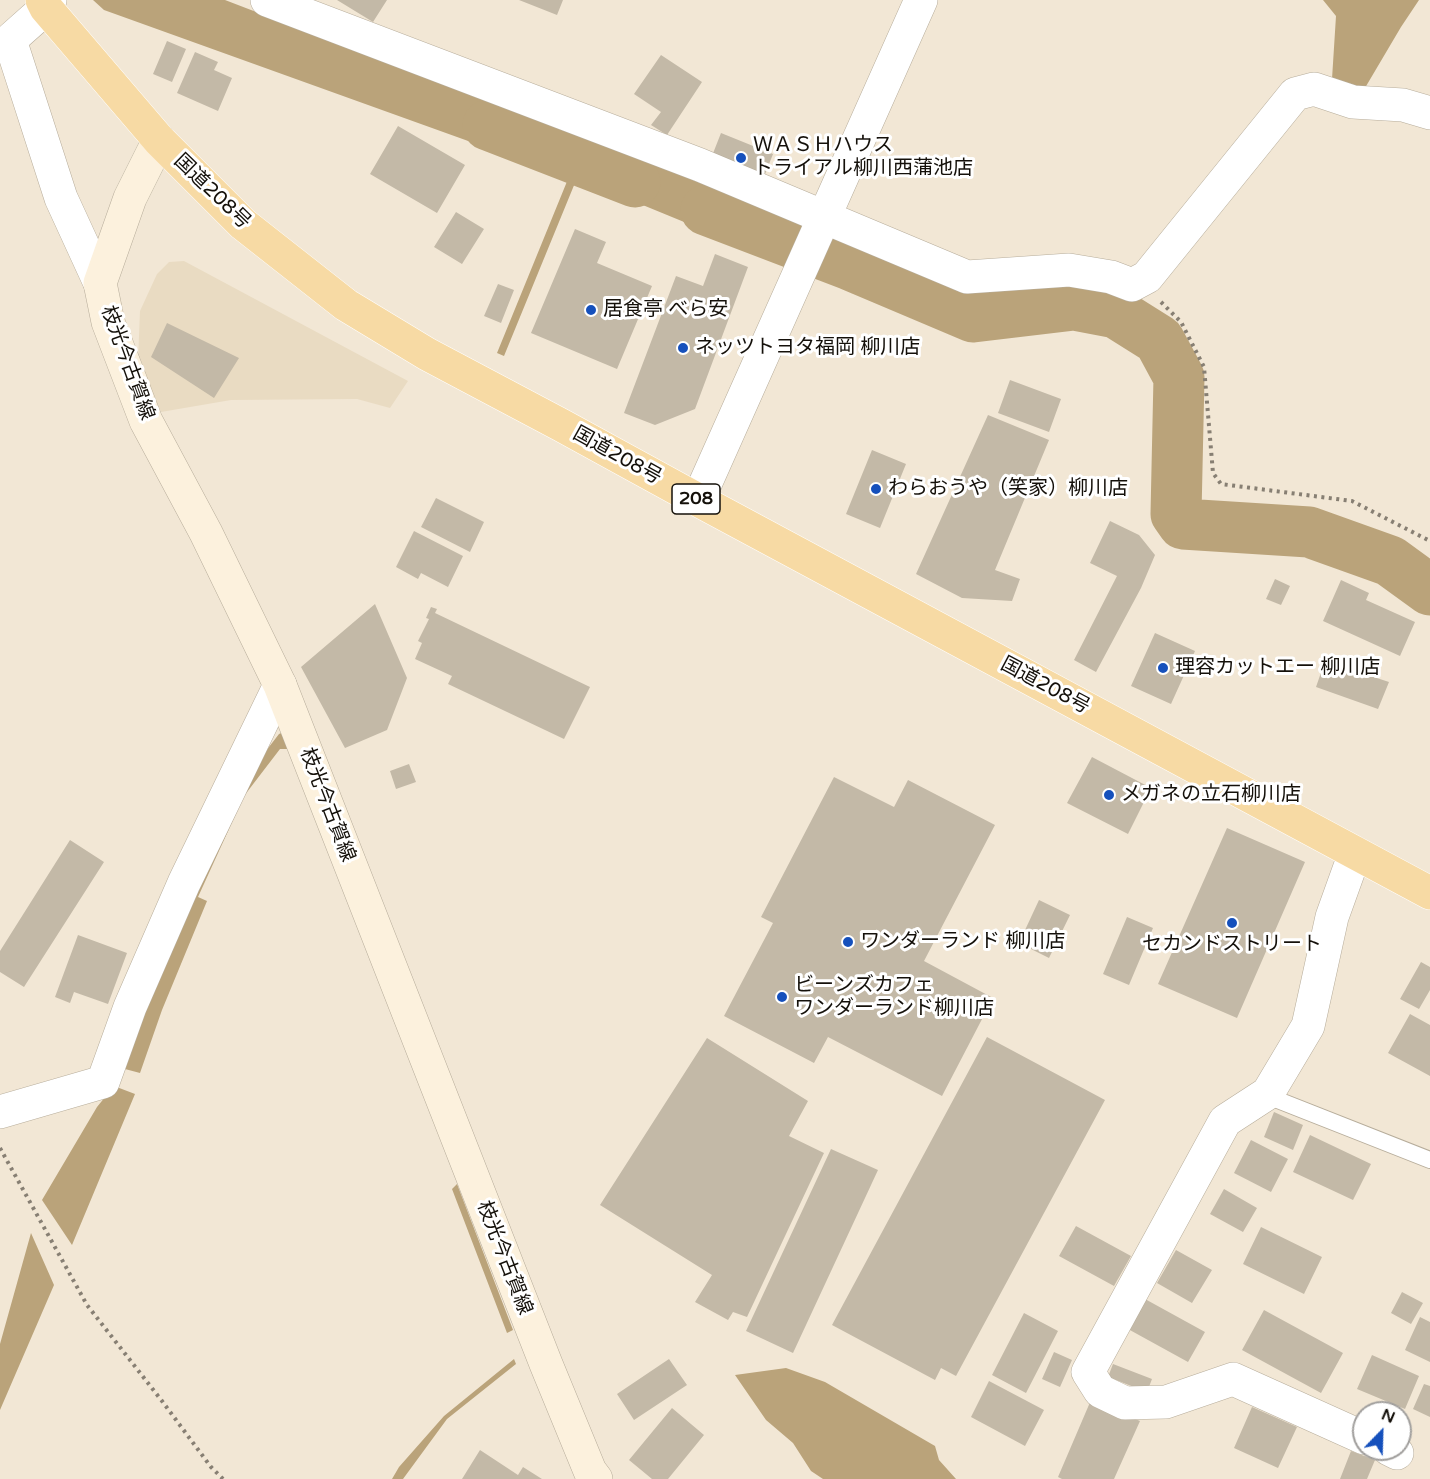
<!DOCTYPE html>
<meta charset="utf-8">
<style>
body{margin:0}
#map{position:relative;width:1430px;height:1479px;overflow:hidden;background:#f2e7d5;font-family:"Varela Round",sans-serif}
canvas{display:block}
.north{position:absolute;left:1352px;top:1401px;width:60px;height:60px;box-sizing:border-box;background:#fff;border:2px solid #a19f9d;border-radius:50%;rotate:23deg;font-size:16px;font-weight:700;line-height:24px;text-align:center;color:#14100a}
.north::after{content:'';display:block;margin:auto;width:21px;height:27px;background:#1550bc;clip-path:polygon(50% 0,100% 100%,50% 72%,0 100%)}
</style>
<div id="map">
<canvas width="1430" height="1479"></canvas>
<div class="north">N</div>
</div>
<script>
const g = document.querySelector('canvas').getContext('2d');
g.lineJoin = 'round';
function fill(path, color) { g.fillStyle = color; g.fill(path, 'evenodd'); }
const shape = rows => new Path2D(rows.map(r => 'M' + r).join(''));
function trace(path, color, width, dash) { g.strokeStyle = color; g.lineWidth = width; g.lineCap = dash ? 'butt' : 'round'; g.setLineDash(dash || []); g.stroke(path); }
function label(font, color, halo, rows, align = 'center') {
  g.font = font + ' "Varela Round","Noto Sans JP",sans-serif'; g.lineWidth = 6; g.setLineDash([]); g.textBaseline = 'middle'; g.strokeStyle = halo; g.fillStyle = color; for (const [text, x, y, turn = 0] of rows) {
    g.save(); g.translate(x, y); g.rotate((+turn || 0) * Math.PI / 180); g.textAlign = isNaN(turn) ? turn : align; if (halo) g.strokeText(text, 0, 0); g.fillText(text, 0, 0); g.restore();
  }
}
const built = shape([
 [184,261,408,381,390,408,357,399,231,400,161,412,138,361,140,311,157,274,169,262]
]);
const water = shape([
 [93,0,225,0,561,129,546,169,104,10],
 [1323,0,1419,0,1401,27,1362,93,1332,79,1336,16],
 [579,133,778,215,762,254,577,178,504,356,497,353,568,179,562,176],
 [288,730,289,749,280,749,244,796,198,897,207,901,162,1010,140,1073,125,1069,158,967,235,791,279,734],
 [114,1086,135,1094,72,1245,42,1200,97,1107],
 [457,1184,513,1330,507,1333,452,1189],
 [31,1233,54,1285,0,1410,0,1344],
 [514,1359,516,1364,447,1419,403,1479,392,1479,399,1467,444,1416],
 [786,1368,825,1382,935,1446,939,1460,956,1479,823,1479,811,1471,793,1443,766,1420,735,1375]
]);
const river = shape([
 [488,125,635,182],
 [706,210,850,265,973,317,1074,305,1116,313,1159,340,1179,377,1176,514,1183,524,1309,532,1390,561,1430,590]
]);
const building = shape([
 [337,0,387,0,373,22],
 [519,0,563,0,557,15],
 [167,41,186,49,172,82,153,74],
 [195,52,218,62,214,70,232,78,218,111,177,93],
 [661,55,702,82,667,135,651,125,661,112,634,94],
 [398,126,465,165,437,213,370,174],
 [721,133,773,154,762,182,710,161],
 [456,212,484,229,462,264,434,247],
 [575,229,606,242,597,263,652,286,617,369,531,333],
 [715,254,748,267,695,409,655,425,624,413,676,276,703,286],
 [498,284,514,290,501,323,484,316],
 [167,323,239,358,214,398,151,357],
 [1010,380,1061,399,1049,432,998,413],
 [988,415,1049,440,995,570,1020,579,1012,601,962,598,916,574],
 [872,450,906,464,880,528,846,514],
 [436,498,484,522,470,552,421,527],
 [1110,521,1139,535,1155,555,1141,588,1096,672,1074,660,1117,576,1090,563],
 [414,531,463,556,448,587,421,573,418,579,396,567],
 [1275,579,1290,586,1281,605,1266,599],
 [1341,580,1369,593,1366,600,1415,622,1400,656,1323,621],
 [375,604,407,678,387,730,345,748,301,667],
 [431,607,437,609,435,613,590,687,564,739,448,684,452,676,415,659,422,643,418,641,429,619,426,618],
 [1155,633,1195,651,1171,704,1131,686],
 [1325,661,1389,682,1378,709,1316,687],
 [1092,757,1151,788,1128,834,1067,803],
 [409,764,416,782,396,789,390,771],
 [834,777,894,807,908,780,995,825,924,961,993,998,942,1096,828,1037,814,1063,724,1016,773,923,761,917],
 [1227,828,1305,862,1237,1018,1158,984],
 [70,840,104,862,24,987,0,972,0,951],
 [1039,900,1070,915,1049,958,1019,943],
 [1127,917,1153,928,1129,985,1103,974],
 [78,935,127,953,108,1004,74,992,70,1003,55,997],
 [1421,962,1430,967,1430,990,1419,1009,1400,999],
 [1410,1014,1430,1025,1430,1076,1388,1053],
 [987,1037,1105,1100,956,1376,941,1368,935,1380,832,1325],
 [707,1038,808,1101,789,1136,824,1153,747,1317,733,1312,728,1320,695,1302,712,1275,600,1205],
 [1274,1112,1303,1125,1293,1150,1264,1137],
 [1310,1135,1371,1164,1353,1200,1293,1172],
 [1251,1140,1288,1159,1271,1192,1234,1173],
 [831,1149,878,1170,793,1353,746,1331],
 [1224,1189,1257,1208,1243,1232,1210,1214],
 [1076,1226,1131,1256,1114,1286,1059,1256],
 [1261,1227,1322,1257,1304,1294,1243,1264],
 [1176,1250,1212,1270,1192,1303,1157,1283],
 [1402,1292,1423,1303,1411,1324,1391,1313],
 [1145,1299,1205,1332,1188,1362,1128,1329],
 [1264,1310,1343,1353,1321,1393,1242,1350],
 [1024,1313,1058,1331,1026,1393,992,1375],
 [1420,1317,1430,1322,1430,1362,1405,1350],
 [1054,1352,1072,1360,1060,1387,1042,1379],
 [1372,1355,1419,1376,1405,1409,1357,1389],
 [669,1359,687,1385,634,1420,617,1394],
 [1113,1364,1152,1379,1147,1392,1108,1377],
 [989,1381,1044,1410,1025,1446,971,1417],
 [1424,1384,1430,1386,1430,1417,1413,1409],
 [1091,1400,1140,1421,1114,1479,1062,1479,1058,1477],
 [1252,1407,1297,1427,1278,1468,1234,1448],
 [672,1408,704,1435,668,1479,652,1479,629,1460],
 [480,1450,518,1475,523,1467,542,1479,462,1479],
 [1351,1451,1375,1460,1367,1479,1340,1479]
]);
const path = shape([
 [1161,302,1181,322,1204,367,1213,473,1221,484,1352,501,1430,541],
 [0,1148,87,1305,162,1401,211,1467,223,1479]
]);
const service = shape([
 [1265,1095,1430,1160]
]);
const minor = shape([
 [50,0,46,8,10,40,61,198,100,283],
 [267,0,700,165,967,277,1069,270,1111,277,1132,285,1147,277,1295,94,1314,89,1353,102,1403,105,1430,113],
 [1355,853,1332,917,1308,1026,1268,1093,1225,1121,1088,1372,1100,1391,1125,1403,1166,1402,1233,1379,1364,1438],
 [0,1112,103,1082,130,1007,184,883,280,685],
 [1389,1449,1397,1453]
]);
const tertiary = shape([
 [698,500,921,0]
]);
const secondary = shape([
 [159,140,130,198,100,283,108,322,146,421,206,533,280,685,546,1364,590,1471,596,1479]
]);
const trunk = shape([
 [42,0,46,8,159,140,243,224,346,305,427,354,561,425,698,500,1430,893]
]);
const markers = [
 [741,158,6,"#1550bc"],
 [591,310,6,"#1550bc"],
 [683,348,6,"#1550bc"],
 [876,489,6,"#1550bc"],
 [1163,668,6,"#1550bc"],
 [1109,795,6,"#1550bc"],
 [1232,923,6,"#1550bc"],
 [848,942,6,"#1550bc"],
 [782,997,6,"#1550bc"]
];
const shields = [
 [696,499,48]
];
const shieldNames = [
 ["208",696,499]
];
const poiNames = [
 ["ＷＡＳＨハウス",753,146],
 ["トライアル柳川西蒲池店",753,169],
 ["居食亭 べら安",603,310],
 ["ネッツトヨタ福岡 柳川店",695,348],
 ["わらおうや（笑家）柳川店",888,489],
 ["理容カットエー 柳川店",1175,668],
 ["メガネの立石柳川店",1121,795],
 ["ワンダーランド 柳川店",860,942],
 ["セカンドストリート",1232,945,"center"],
 ["ビーンズカフェ",794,986],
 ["ワンダーランド柳川店",794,1009]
];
const streetNames = [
 ["国道208号",212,192,44],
 ["枝光今古賀線",127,363,70],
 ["国道208号",617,456,29],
 ["国道208号",1045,686,28],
 ["枝光今古賀線",327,805,69],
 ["枝光今古賀線",504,1258,69]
];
fill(built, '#e9dbc2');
fill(water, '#baa37a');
trace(river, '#baa37a', 51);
fill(building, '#c3b9a7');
trace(service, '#b7ad9b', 18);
trace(minor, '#b7ad9b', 34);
trace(tertiary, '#b7ad9b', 34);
trace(secondary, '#b7ad9b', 34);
trace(trunk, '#fff', 34);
trace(path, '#877f73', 4, [3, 4.5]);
trace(service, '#fff', 16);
trace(minor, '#fff', 33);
trace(tertiary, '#fff', 33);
trace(secondary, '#fcf1dd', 33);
trace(trunk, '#f7daa4', 33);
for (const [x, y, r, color] of markers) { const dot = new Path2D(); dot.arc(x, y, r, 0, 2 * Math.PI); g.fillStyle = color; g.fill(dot); trace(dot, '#fff', 2); }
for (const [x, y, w] of shields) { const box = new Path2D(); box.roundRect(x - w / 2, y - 15, w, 30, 4.5); g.fillStyle = '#fff'; g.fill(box); trace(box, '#14100a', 1.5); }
label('bold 18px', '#14100a', null, shieldNames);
label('20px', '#14100a', '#fff', poiNames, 'left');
label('20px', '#14100a', '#fff', streetNames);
</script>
